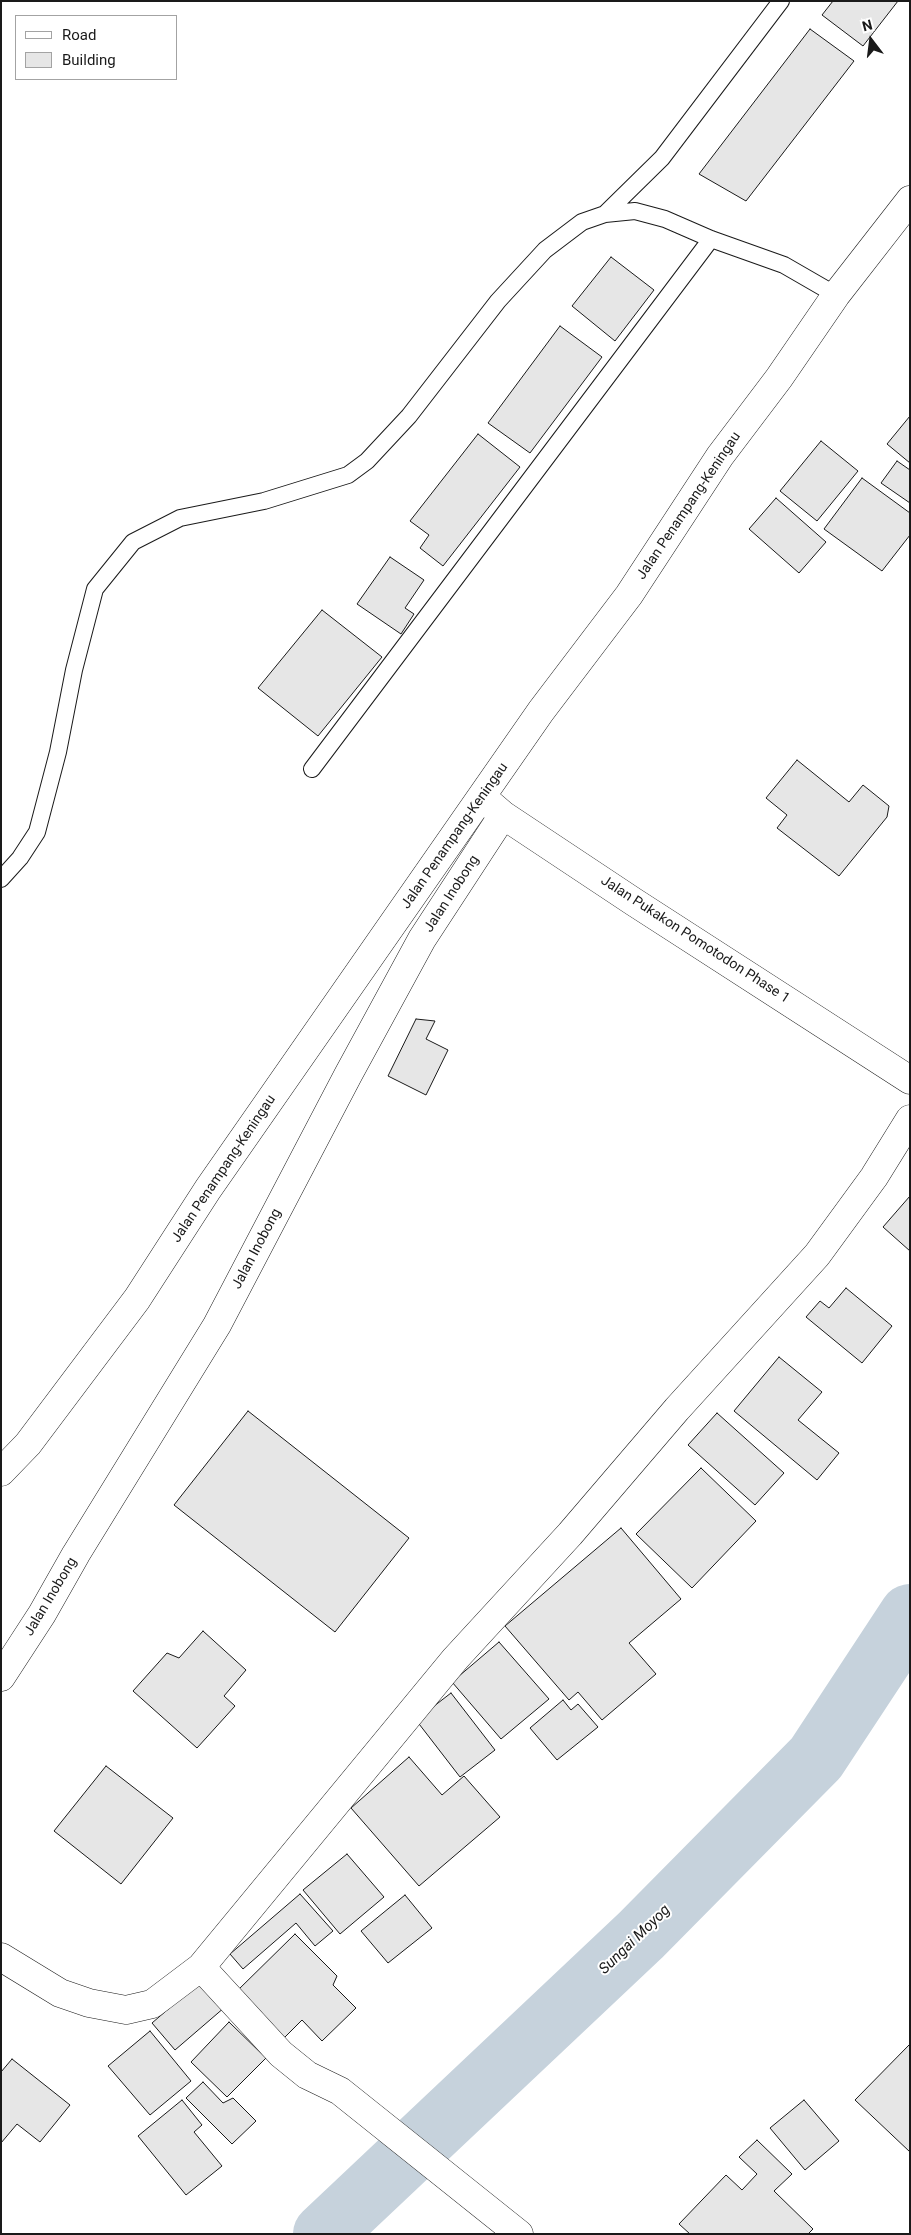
<!DOCTYPE html>
<style>
body{margin:0}
#map{position:relative;width:911px;height:2235px;overflow:hidden;background:#fff;font-family:Roboto,sans-serif}
canvas{display:block}
.frame{position:absolute;inset:0;border:2px solid #1a1a1a;pointer-events:none}
.legend{position:absolute;left:15px;top:15px;width:162px;height:65px;box-sizing:border-box;background:#fff;border:1px solid #a3a3a3;margin:0;padding:6px 9px;list-style:none;font-size:15px;color:#1a1a1a}
.legend li{display:flex;align-items:center;gap:10px;height:25px}
.legend b{width:25px;border:1px solid #a3a3a3}
.north{position:absolute;left:846px;top:15px;width:50px;height:50px;-webkit-text-stroke:4px #fff;paint-order:stroke;rotate:345deg;font-size:14px;font-weight:700;line-height:20px;text-align:center;color:#1a1a1a}
.north::after{content:'';display:block;margin:auto;width:18px;height:22px;background:#1a1a1a;clip-path:polygon(50% 0,100% 100%,50% 72%,0 100%)}
</style>
<div id="map">
<canvas width="911" height="2235"></canvas>
<div class="frame"></div>
<ul class="legend">
<li><b style="height:6px;background:#fff"></b>Road</li>
<li><b style="height:14px;background:#e6e6e6"></b>Building</li>
</ul>
<div class="north">N</div>
</div>
<script>
const g = document.querySelector('canvas').getContext('2d');
g.lineJoin = 'round';
const shape = rows => new Path2D(rows.map(r => 'M' + r).join(''));
function trace(path, color, width, dash) { g.strokeStyle = color; g.lineWidth = width; g.lineCap = dash ? 'butt' : 'round'; g.setLineDash(dash || []); g.stroke(path); }
function fill(path, color) { g.fillStyle = color; g.fill(path, 'evenodd'); }
function label(font, color, halo, rows, align = 'center') {
  g.font = font + ' Roboto,sans-serif'; g.lineWidth = 4; g.setLineDash([]); g.textBaseline = 'middle'; g.strokeStyle = halo; g.fillStyle = color; for (const [text, x, y, turn = 0] of rows) {
    g.save(); g.translate(x, y); g.rotate((+turn || 0) * Math.PI / 180); g.textAlign = isNaN(turn) ? turn : align; if (halo) g.strokeText(text, 0, 0); g.fillText(text, 0, 0); g.restore();
  }
}
const river = shape([
 [324,2234,641,1935,816,1758,910,1615]
]);
const building = shape([
 [833,1,898,1,863,46,822,15,833,1],
 [810,29,854,61,746,201,699,174,810,29],
 [611,257,654,290,615,341,572,306,611,257],
 [560,326,602,357,530,453,488,423,560,326],
 [910,416,910,463,887,444,910,416],
 [478,434,520,467,443,566,420,548,429,535,410,521,478,434],
 [821,441,858,471,817,521,780,491,821,441],
 [897,461,910,470,910,503,881,483,897,461],
 [862,478,910,513,910,535,882,571,824,529,862,478],
 [776,498,826,542,799,573,749,529,776,498],
 [390,557,424,580,405,608,414,614,401,634,357,604,390,557],
 [322,610,382,657,318,736,258,688,322,610],
 [797,760,849,802,863,785,889,806,887,817,839,876,777,828,787,815,766,798,797,760],
 [416,1019,435,1021,426,1039,448,1050,426,1095,388,1076,416,1019],
 [910,1196,910,1251,883,1227,910,1196],
 [846,1288,892,1326,862,1363,806,1317,820,1301,829,1308,846,1288],
 [779,1357,822,1392,798,1420,839,1453,817,1480,734,1411,779,1357],
 [248,1411,409,1538,335,1632,174,1505,248,1411],
 [717,1413,784,1473,755,1505,688,1445,717,1413],
 [701,1468,756,1521,692,1588,636,1534,701,1468],
 [621,1528,681,1599,629,1643,656,1674,602,1720,578,1692,569,1700,505,1626,621,1528],
 [203,1631,246,1670,224,1696,235,1706,197,1748,133,1691,167,1653,179,1658,203,1631],
 [499,1642,549,1699,501,1739,452,1682,499,1642],
 [451,1693,495,1750,460,1777,416,1720,451,1693],
 [563,1700,571,1710,578,1704,598,1727,557,1760,530,1728,563,1700],
 [409,1757,442,1795,464,1776,500,1817,419,1886,351,1808,409,1757],
 [106,1766,173,1818,121,1884,54,1831,106,1766],
 [347,1854,384,1897,340,1934,303,1890,347,1854],
 [300,1894,333,1931,315,1946,296,1923,243,1969,230,1954,300,1894],
 [405,1895,432,1928,388,1963,361,1931,405,1895],
 [295,1934,337,1976,333,1985,356,2008,322,2041,302,2020,283,2039,236,1992,295,1934],
 [202,1980,225,2007,175,2050,152,2023,202,1980],
 [229,2022,266,2058,227,2097,191,2062,229,2022],
 [150,2031,191,2081,150,2115,108,2066,150,2031],
 [910,2044,910,2152,855,2100,910,2044],
 [12,2059,70,2105,40,2142,17,2124,1,2143,1,2072,12,2059],
 [203,2082,223,2103,233,2098,256,2121,232,2144,186,2098,203,2082],
 [182,2100,202,2125,194,2132,222,2166,186,2195,138,2136,182,2100],
 [804,2100,839,2141,805,2170,770,2128,804,2100],
 [757,2140,792,2174,774,2191,813,2229,808,2234,690,2234,679,2224,726,2175,742,2190,757,2174,739,2157,757,2140]
]);
const lane = shape([
 [605,214,662,158,781,1],
 [312,769,711,239],
 [1,879,20,858,37,832,58,752,74,670,95,589,133,542,180,518,264,501,348,475,367,461,409,416,498,301,545,250,582,222,605,214,635,211,665,219,711,239,784,265,836,295]
]);
const street = shape([
 [489,803,503,815,634,902,910,1080],
 [1,1677,42,1614,76,1554,217,1325,348,1075,422,939,503,815],
 [1,1957,60,1993,89,2003,126,2010,152,2004,201,1967,455,1659,570,1534,677,1409,817,1255,874,1177,910,1119],
 [201,1967,281,2054,307,2075,340,2091,519,2234]
]);
const primary = shape([
 [1,1472,28,1444,137,1299,208,1189,541,711,629,595,720,456,779,378,836,295,910,200]
]);
const streetNames = [
 ["Jalan Penampang-Keningau",689,506,-56],
 ["Jalan Penampang-Keningau",455,836,-55],
 ["Jalan Inobong",452,894,-57],
 ["Jalan Pukakon Pomotodon Phase 1",695,940,33],
 ["Jalan Penampang-Keningau",224,1169,-56],
 ["Jalan Inobong",257,1249,-62],
 ["Jalan Inobong",51,1597,-59]
];
const waterNames = [
 ["Sungai Moyog",635,1940,-44]
];
trace(river, '#c6d2dc', 62);
fill(building, '#e6e6e6');
trace(building, '#1a1a1a', 1);
trace(lane, '#1a1a1a', 18);
trace(street, '#1a1a1a', 29);
trace(primary, '#1a1a1a', 29);
trace(lane, '#fff', 16);
trace(street, '#fff', 28);
trace(primary, '#fff', 28);
label('14px', '#1a1a1a', '#fff', streetNames);
label('italic 15px', '#1a1a1a', '#fff', waterNames);
</script>
